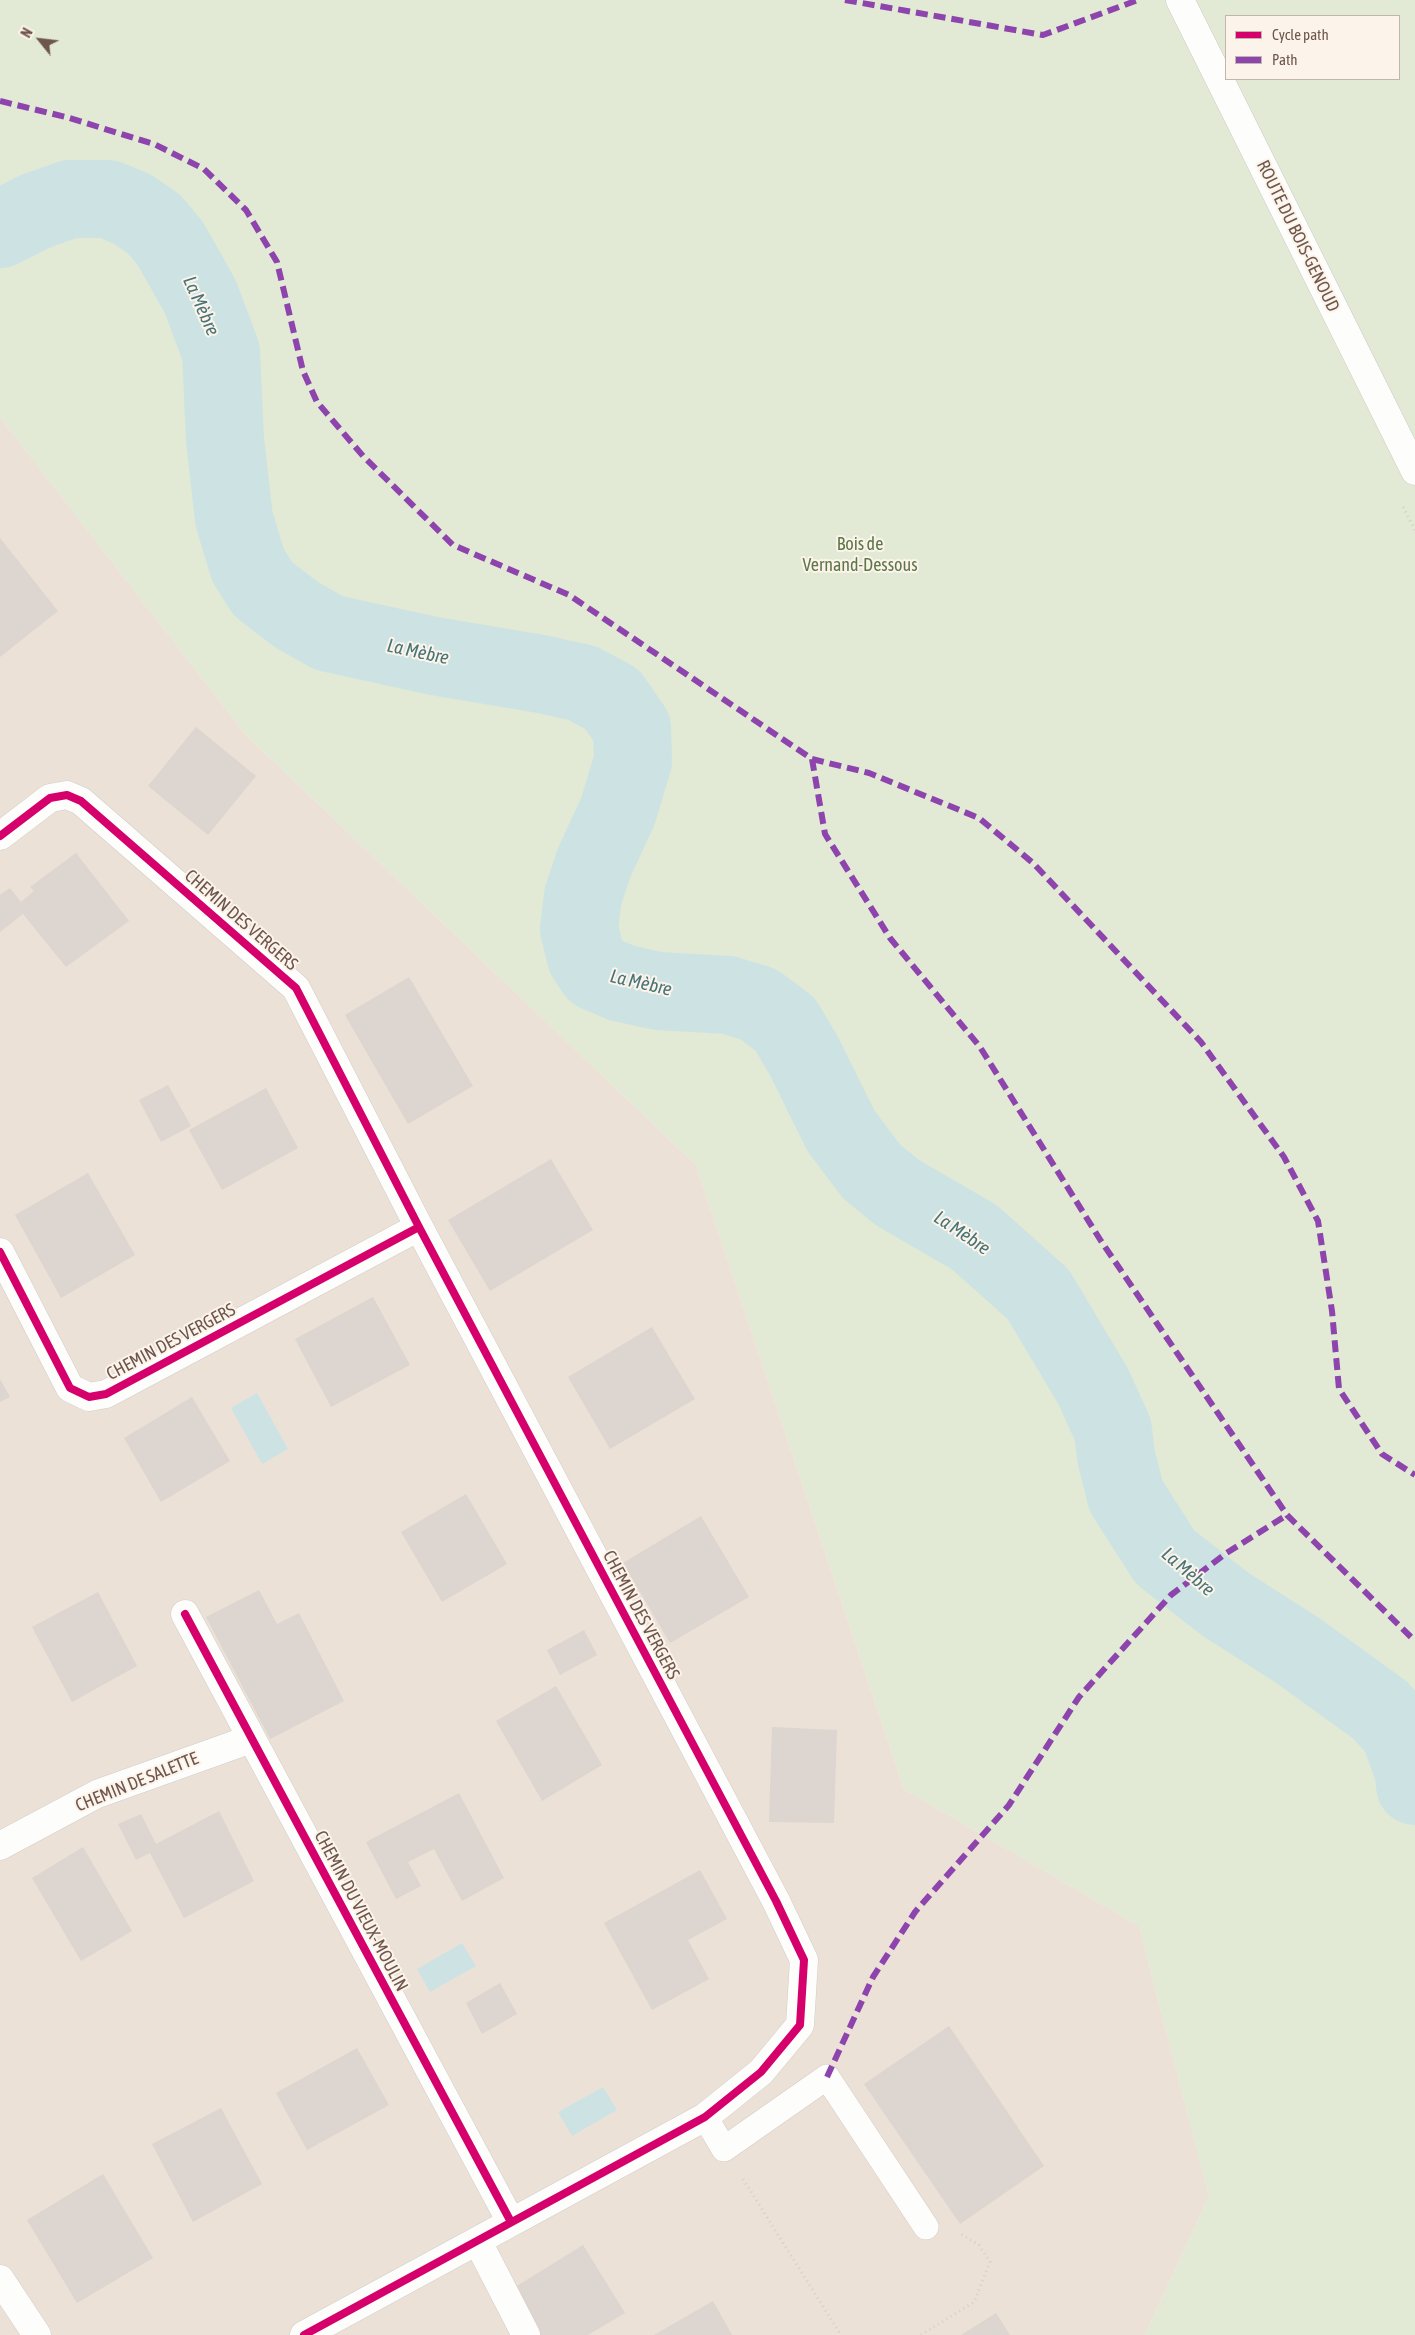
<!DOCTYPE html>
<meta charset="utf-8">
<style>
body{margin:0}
#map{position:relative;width:1415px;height:2335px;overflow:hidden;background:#f4efe9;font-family:"Asap Condensed",sans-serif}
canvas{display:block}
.legend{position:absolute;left:1225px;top:15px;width:175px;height:65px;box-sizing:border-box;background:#fcf4ea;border:1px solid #c3b5ab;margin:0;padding:6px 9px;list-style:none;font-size:15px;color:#6e564d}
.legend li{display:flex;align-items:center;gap:10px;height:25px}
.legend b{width:25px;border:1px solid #c3b5ab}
.north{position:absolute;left:15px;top:15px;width:50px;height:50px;-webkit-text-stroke:4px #fcf4ea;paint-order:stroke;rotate:299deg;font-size:14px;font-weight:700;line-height:20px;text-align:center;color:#6e564d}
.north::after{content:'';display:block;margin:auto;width:18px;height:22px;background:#6e564d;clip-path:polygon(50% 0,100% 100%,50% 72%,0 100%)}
</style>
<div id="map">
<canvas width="1415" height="2335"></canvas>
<ul class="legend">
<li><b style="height:6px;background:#d6006c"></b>Cycle path</li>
<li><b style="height:6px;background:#8e44ad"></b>Path</li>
</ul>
<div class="north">N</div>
</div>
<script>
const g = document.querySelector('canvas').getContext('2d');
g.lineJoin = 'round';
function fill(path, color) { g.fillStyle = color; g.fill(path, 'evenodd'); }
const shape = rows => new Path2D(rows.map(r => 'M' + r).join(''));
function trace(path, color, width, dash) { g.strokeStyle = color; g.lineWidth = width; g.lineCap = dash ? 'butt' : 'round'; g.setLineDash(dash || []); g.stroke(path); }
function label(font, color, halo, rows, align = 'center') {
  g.font = font + ' "Asap Condensed",sans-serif'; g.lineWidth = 4; g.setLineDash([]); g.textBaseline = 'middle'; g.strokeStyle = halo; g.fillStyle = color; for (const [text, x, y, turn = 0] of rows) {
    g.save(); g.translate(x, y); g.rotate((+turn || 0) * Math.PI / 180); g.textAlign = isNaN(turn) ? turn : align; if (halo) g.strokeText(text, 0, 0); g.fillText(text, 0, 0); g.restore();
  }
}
const residential = shape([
 [0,417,245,734,696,1165,904,1789,1139,1926,1209,2196,1145,2335,0,2335]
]);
const green = shape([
 [0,0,1415,0,1415,2335,1145,2335,1209,2196,1139,1926,904,1789,696,1165,245,734,0,417],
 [1226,16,1399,16,1399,79,1226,79]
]);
const water = shape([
 [257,1393,288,1449,262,1464,231,1408],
 [462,1943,476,1966,430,1992,417,1969],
 [603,2087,617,2110,572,2136,558,2112]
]);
const river = shape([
 [0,229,36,211,70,199,108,199,132,209,154,224,170,243,200,296,221,352,225,439,234,519,248,565,263,589,297,615,329,633,434,656,541,674,582,683,612,699,632,728,633,761,618,811,594,863,583,896,579,929,586,957,596,972,622,983,658,991,728,995,758,1004,785,1024,804,1056,841,1131,872,1172,898,1193,974,1237,1038,1294,1093,1386,1113,1430,1116,1456,1126,1496,1165,1557,1225,1604,1297,1650,1380,1710,1399,1731,1414,1772,1415,1786]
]);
const building = shape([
 [0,538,58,611,0,657],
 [196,727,256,776,208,835,148,786],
 [76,853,129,921,66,967,23,914,0,932,0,895,10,888,21,902,34,891,30,887],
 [409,977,473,1086,408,1124,345,1015],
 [168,1085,191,1126,161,1142,139,1100],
 [266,1088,298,1148,222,1190,189,1130],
 [551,1159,593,1230,490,1291,448,1220],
 [88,1173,135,1255,61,1298,15,1215],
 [373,1297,410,1365,331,1407,295,1339],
 [652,1327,695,1399,610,1449,568,1377],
 [0,1379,10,1397,0,1402],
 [192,1397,230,1461,161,1502,124,1438],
 [466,1494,507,1564,442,1602,401,1532],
 [701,1516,749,1597,670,1643,623,1563],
 [259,1590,277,1624,299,1613,344,1701,270,1739,206,1617],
 [98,1592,137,1666,72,1702,32,1627],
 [584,1630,597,1655,560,1675,547,1650],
 [556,1686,602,1765,542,1801,496,1721],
 [772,1727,837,1730,834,1823,769,1822],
 [459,1793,504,1878,462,1901,434,1849,408,1862,421,1886,396,1899,366,1842],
 [219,1811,254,1881,184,1918,150,1853,136,1860,118,1824,141,1814,156,1844],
 [83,1847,132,1931,81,1961,32,1878],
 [700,1870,727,1919,688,1940,709,1979,652,2010,604,1923],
 [500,1983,517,2014,482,2034,466,2003],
 [949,2026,1044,2166,960,2224,864,2084],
 [357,2048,389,2105,307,2150,276,2093],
 [221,2108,262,2184,193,2222,152,2144],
 [103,2174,153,2258,77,2303,27,2220],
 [583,2245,625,2313,588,2335,540,2335,512,2289],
 [713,2301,732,2335,654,2335],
 [996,2313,1010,2335,961,2335]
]);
const path = shape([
 [1403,507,1415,530],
 [743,2179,841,2335],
 [921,2335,974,2302,990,2262,979,2245,961,2234]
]);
const service = shape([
 [705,2117,724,2149,827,2077,926,2227]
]);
const minor = shape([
 [1180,0,1415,471],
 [0,836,50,798,67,795,81,801,296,988,419,1227,776,1901,804,1960,800,2025,761,2072,705,2117,304,2335],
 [0,1252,70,1388,89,1397,106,1394,419,1227],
 [185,1614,511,2222],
 [0,1846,97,1794,251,1739],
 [478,2242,526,2335],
 [0,2279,37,2335]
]);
const quiet = shape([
 [845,0,1043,35,1138,0],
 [0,101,66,117,154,144,204,169,246,210,277,262,303,371,317,402,363,456,453,545,569,595,812,759,825,834,890,938,980,1047,1101,1241,1287,1515,1415,1641],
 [812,759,869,773,979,818,1033,863,1201,1042,1284,1157,1318,1221,1332,1311,1339,1389,1382,1454,1415,1475],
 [827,2077,873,1977,915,1912,1009,1805,1079,1697,1171,1595,1225,1554,1287,1515]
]);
const cycleway = shape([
 [0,836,50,798,67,795,81,801,296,988,419,1227,776,1901,804,1960,800,2025,761,2072,705,2117,304,2335],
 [0,1252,70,1388,89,1397,106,1394,419,1227],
 [185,1614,511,2222]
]);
const streetNames = [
 ["ROUTE DU BOIS-GENOUD",1298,236,64],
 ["CHEMIN DES VERGERS",241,920,41],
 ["CHEMIN DES VERGERS",171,1342,-28],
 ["CHEMIN DES VERGERS",641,1615,62],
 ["CHEMIN DE SALETTE",137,1782,-22],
 ["CHEMIN DU VIEUX-MOULIN",361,1911,62]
];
const parkNames = [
 ["Bois de",860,544],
 ["Vernand-Dessous",860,565]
];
const waterNames = [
 ["La Mèbre",201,306,66],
 ["La Mèbre",418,652,12],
 ["La Mèbre",641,983,13],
 ["La Mèbre",962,1233,34],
 ["La Mèbre",1188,1572,41]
];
fill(residential, '#ece1d7');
fill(green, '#e2e9d5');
fill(water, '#cde3e3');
trace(river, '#cde3e3', 78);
fill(building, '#ddd5cf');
trace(service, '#d3ccc7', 26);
trace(minor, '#d3ccc7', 29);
trace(path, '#d6ceca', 3, [1, 4]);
trace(service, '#fdfdfc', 25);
trace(minor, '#fdfdfc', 28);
trace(quiet, '#8e44ad', 6, [12, 6]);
trace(cycleway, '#d6006c', 8);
label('18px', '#6e564d', '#fcf4ea', streetNames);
label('18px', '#5c784a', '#fcf4ea', parkNames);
label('italic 19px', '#477478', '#fcf4ea', waterNames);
</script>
